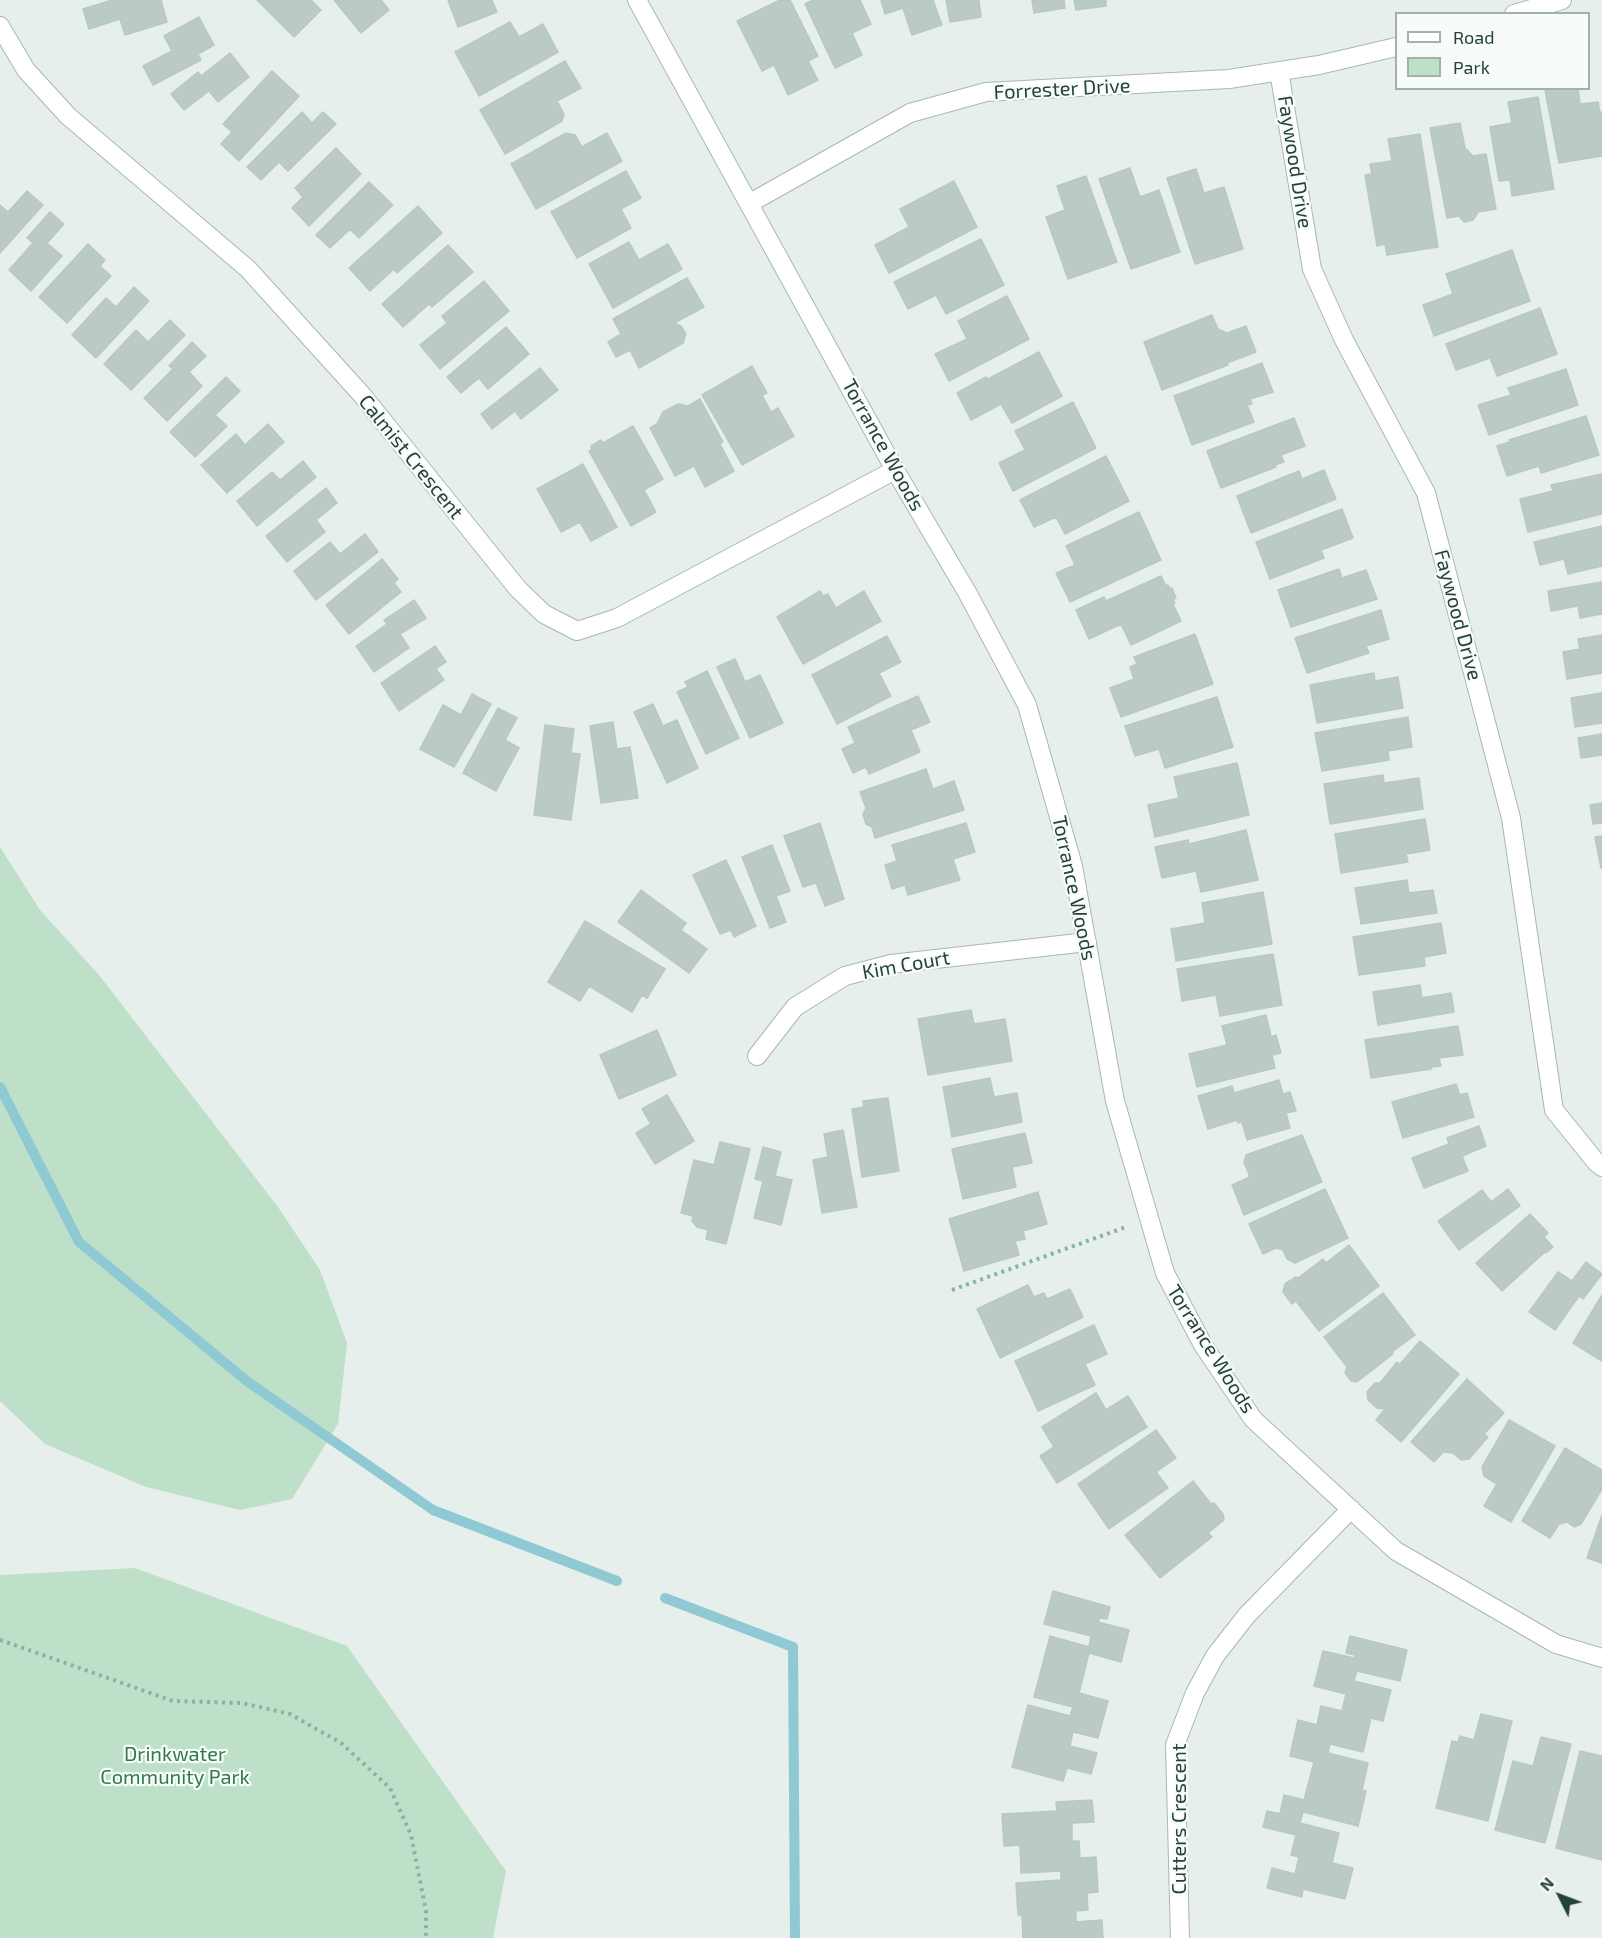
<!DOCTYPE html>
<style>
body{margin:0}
#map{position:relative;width:1602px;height:1938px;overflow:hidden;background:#e6efeb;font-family:"Exo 2",sans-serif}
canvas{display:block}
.legend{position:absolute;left:1395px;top:12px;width:195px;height:78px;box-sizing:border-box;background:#f7fbf9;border:2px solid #a3b1ad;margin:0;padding:8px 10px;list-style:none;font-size:18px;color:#24423a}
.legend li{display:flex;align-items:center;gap:12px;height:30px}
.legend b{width:30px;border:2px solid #a3b1ad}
.north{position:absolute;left:1530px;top:1866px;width:60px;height:60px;-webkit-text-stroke:4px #f7fbf9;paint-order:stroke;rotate:312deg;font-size:16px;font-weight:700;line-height:24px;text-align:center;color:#24423a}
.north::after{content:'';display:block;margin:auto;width:21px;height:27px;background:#24423a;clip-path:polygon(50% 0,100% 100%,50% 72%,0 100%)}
</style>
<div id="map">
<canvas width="1602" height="1938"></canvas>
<ul class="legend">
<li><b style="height:8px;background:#fff"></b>Road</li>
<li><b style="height:16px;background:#bfe0c8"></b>Park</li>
</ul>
<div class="north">N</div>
</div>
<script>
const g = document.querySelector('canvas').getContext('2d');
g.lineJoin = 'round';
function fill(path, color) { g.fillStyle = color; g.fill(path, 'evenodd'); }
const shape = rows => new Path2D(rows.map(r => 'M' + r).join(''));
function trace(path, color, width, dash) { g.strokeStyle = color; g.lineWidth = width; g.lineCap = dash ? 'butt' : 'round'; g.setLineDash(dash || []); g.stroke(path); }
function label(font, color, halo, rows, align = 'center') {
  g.font = font + ' "Exo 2",sans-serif'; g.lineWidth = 4.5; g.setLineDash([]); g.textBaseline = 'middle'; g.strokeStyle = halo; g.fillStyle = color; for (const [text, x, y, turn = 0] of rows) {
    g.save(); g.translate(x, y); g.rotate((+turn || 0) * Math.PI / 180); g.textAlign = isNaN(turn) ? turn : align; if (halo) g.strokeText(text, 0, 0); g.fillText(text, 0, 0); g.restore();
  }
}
const green = shape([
 [0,847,40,910,99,975,278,1207,320,1270,347,1343,338,1424,292,1499,240,1510,146,1487,45,1444,0,1401],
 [135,1568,347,1646,506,1871,493,1938,0,1938,0,1575]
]);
const stream = shape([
 [0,1087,79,1242,248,1382,433,1510,617,1581],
 [665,1598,793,1647,795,1938]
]);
const building = shape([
 [112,0,161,0,167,22,125,35,120,19,89,29,83,9,112,0],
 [257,0,311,0,321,10,294,37,257,0],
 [334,0,381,0,389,10,361,33,334,0],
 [448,0,492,0,497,12,458,27,448,0],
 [780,0,790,0,818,56,808,61,818,80,788,95,774,65,762,71,737,21,780,0],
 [813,0,860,0,871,24,852,33,862,55,835,68,805,4,813,0],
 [881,0,933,0,942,25,912,35,903,8,885,14,881,0],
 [946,0,979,0,981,17,950,22,946,0],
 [1032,0,1064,0,1065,8,1034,13,1032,0],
 [1074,0,1106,0,1106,6,1076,10,1074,0],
 [199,17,214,45,198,54,201,60,153,85,143,66,172,51,164,36,199,17],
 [510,22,519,37,543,24,558,52,479,96,455,52,510,22],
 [230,53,249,77,218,102,209,91,184,110,171,94,198,72,201,76,230,53],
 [565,61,581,88,557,101,564,114,562,121,505,154,480,110,565,61],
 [272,71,299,96,239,161,221,144,232,132,223,124,272,71],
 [1553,88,1578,88,1580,104,1598,102,1600,113,1602,112,1602,156,1559,163,1545,90,1553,88],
 [1538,97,1554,189,1512,196,1510,180,1499,181,1490,127,1512,123,1508,102,1538,97],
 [302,112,312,123,323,112,336,124,288,171,279,162,261,180,247,167,302,112],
 [1460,123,1465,148,1473,156,1486,154,1496,209,1478,212,1473,220,1464,222,1459,216,1447,218,1430,128,1460,123],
 [566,133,575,135,582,147,607,133,622,161,536,209,511,164,566,133],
 [1420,134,1438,247,1387,255,1385,244,1377,246,1365,175,1372,174,1370,164,1392,161,1388,139,1420,134],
 [336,148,361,174,309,226,292,208,303,197,295,188,336,148],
 [1130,168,1140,197,1159,190,1180,252,1131,269,1099,179,1130,168],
 [1196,169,1204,193,1224,187,1243,249,1195,264,1167,178,1196,169],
 [626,171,641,198,621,209,631,228,577,258,551,212,626,171],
 [1086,176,1117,262,1068,279,1046,217,1065,210,1057,186,1086,176],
 [954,181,977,227,889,273,875,245,909,227,900,209,954,181],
 [369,182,393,205,359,238,350,229,330,248,316,235,369,182],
 [27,191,43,205,0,253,0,205,8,212,27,191],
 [418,206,442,233,397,273,394,269,370,291,349,268,418,206],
 [50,212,64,224,47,243,62,256,31,291,9,270,33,243,27,238,50,212],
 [981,239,1004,285,946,314,936,295,908,309,894,282,981,239],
 [629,242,639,260,668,244,682,269,613,308,589,264,629,242],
 [88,244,105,260,100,266,111,276,67,323,39,297,88,244],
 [448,245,473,272,432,307,429,304,403,327,382,304,448,245],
 [1512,250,1530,301,1434,336,1423,305,1453,294,1446,274,1512,250],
 [687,278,704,307,674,323,681,326,686,334,683,343,639,368,630,350,616,357,608,342,621,334,613,319,687,278],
 [484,281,509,311,440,369,420,345,447,323,442,316,484,281],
 [134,287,149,301,96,358,72,335,106,298,116,307,134,287],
 [1007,296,1029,339,949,381,935,354,967,339,958,321,1007,296],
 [1540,308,1557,354,1497,376,1490,358,1456,370,1446,344,1540,308],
 [1212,315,1218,329,1227,333,1246,326,1256,352,1227,363,1228,365,1162,390,1144,342,1212,315],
 [170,320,185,335,131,390,104,364,136,330,148,342,170,320],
 [506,327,529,354,488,389,479,378,461,393,447,377,506,327],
 [192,342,206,356,189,372,202,386,167,421,144,398,173,369,169,366,192,342],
 [1039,352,1062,396,1012,423,1001,404,971,420,957,393,986,377,988,379,1039,352],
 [1262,363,1273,392,1250,399,1252,404,1247,405,1254,422,1192,445,1174,396,1262,363],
 [752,366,767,393,762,395,771,412,778,408,794,436,742,465,702,395,752,366],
 [540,368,558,390,521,419,515,411,492,429,481,414,540,368],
 [1566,369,1578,405,1489,435,1478,405,1511,395,1508,388,1566,369],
 [226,377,240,391,215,415,227,426,195,457,170,432,226,377],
 [700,399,723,442,720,444,734,471,705,487,694,466,675,476,650,428,657,424,663,412,678,404,688,406,700,399],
 [1073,402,1096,448,1013,491,999,463,1025,450,1015,431,1073,402],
 [1586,416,1599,455,1541,473,1539,466,1507,476,1497,446,1510,442,1509,440,1586,416],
 [1294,418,1305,446,1281,455,1284,462,1275,465,1276,467,1221,488,1207,451,1294,418],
 [268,424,284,442,227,493,201,465,236,434,245,445,268,424],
 [633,426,663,479,644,490,656,512,631,526,589,451,592,449,591,446,601,440,603,443,633,426],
 [1106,456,1129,501,1065,534,1056,517,1034,527,1020,500,1106,456],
 [303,461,316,477,257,526,237,501,272,472,280,480,303,461],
 [583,464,617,527,591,541,580,522,561,532,537,489,583,464],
 [1324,470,1336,499,1251,533,1237,496,1299,471,1302,479,1324,470],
 [1602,474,1602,514,1528,532,1520,499,1553,491,1551,485,1602,474],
 [326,488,337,503,316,520,325,532,287,562,266,536,326,488],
 [1342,509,1353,538,1321,550,1324,558,1270,579,1256,542,1342,509],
 [1139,512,1161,560,1070,602,1056,573,1075,565,1066,546,1139,512],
 [1602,526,1602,566,1568,574,1564,559,1540,565,1534,542,1602,526],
 [365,534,378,552,316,600,294,571,330,542,340,554,365,534],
 [382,559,398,579,394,583,401,592,349,634,326,605,382,559],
 [1339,569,1342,578,1366,570,1377,599,1291,627,1278,590,1339,569],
 [1161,576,1166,586,1168,585,1170,589,1172,588,1176,598,1173,599,1175,603,1173,604,1181,621,1131,645,1121,624,1089,639,1076,610,1104,597,1106,601,1161,576],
 [1602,582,1602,614,1580,618,1578,606,1551,611,1548,591,1602,582],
 [820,591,823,596,828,594,836,608,864,591,881,621,803,664,777,617,820,591],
 [414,600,426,618,400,634,409,648,374,672,356,646,387,624,384,620,414,600],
 [1381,610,1389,639,1366,646,1369,653,1307,673,1295,638,1381,610],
 [1195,634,1213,684,1121,717,1110,688,1134,679,1130,667,1137,664,1134,657,1195,634],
 [1602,635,1602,673,1567,679,1563,652,1580,649,1578,639,1602,635],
 [887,636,901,662,879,673,891,696,837,724,812,675,887,636],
 [435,646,446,662,436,669,444,680,399,711,381,683,435,646],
 [735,659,745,682,760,675,783,723,750,738,717,667,735,659],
 [707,671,739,738,706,754,677,692,688,687,685,682,707,671],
 [1374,673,1375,681,1398,677,1403,708,1317,723,1310,685,1374,673],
 [1602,693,1602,723,1575,727,1571,698,1602,693],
 [472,694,491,704,454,767,420,749,443,705,461,715,472,694],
 [918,696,930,722,911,730,920,752,869,774,866,767,853,773,842,749,855,743,848,727,918,696],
 [1217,697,1233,747,1165,768,1159,749,1135,756,1125,726,1217,697],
 [653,704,663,726,677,720,698,768,667,783,634,712,653,704],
 [498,708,517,718,505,740,519,748,496,791,463,773,498,708],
 [1408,717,1412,747,1388,751,1389,760,1322,771,1315,733,1408,717],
 [613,722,617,749,630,747,638,798,601,803,590,726,613,722],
 [545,725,574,729,571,753,580,754,571,820,534,815,545,725],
 [1602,734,1602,755,1581,758,1578,738,1602,734],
 [1237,763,1249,815,1155,837,1148,805,1179,798,1174,777,1237,763],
 [926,769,933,789,954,781,964,810,875,838,872,827,866,824,863,814,866,808,860,792,926,769],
 [1383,775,1384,783,1419,778,1423,809,1330,824,1324,784,1383,775],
 [1602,803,1602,823,1593,824,1590,805,1602,803],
 [1425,819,1430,850,1406,854,1408,862,1341,873,1335,834,1425,819],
 [820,823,844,899,825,906,816,883,803,887,784,836,820,823],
 [966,823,975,852,953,859,960,880,908,895,905,885,892,889,885,865,897,861,892,845,966,823],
 [1246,830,1258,880,1201,892,1196,871,1162,878,1155,847,1188,840,1189,844,1246,830],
 [1602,836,1602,868,1601,868,1595,837,1602,836],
 [772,845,790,891,776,896,786,922,770,928,742,857,772,845],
 [726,860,756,926,734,937,731,930,720,934,693,875,726,860],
 [1407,880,1409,893,1433,890,1437,913,1361,924,1355,888,1407,880],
 [641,890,686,923,681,930,707,949,689,973,618,922,641,890],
 [1263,892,1272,944,1176,961,1171,929,1205,923,1202,903,1263,892],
 [585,921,665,969,647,998,642,995,632,1012,589,986,580,1001,548,982,585,921],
 [1441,923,1446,953,1424,957,1425,966,1359,975,1353,937,1441,923],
 [1273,954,1282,1005,1220,1016,1216,995,1182,1001,1177,969,1273,954],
 [1420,985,1422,998,1451,993,1454,1012,1378,1025,1373,992,1420,985],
 [971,1010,974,1024,1005,1019,1012,1061,928,1075,918,1019,971,1010],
 [1266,1015,1271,1037,1276,1035,1281,1053,1272,1055,1275,1068,1197,1087,1189,1054,1227,1045,1222,1026,1266,1015],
 [1458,1026,1463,1055,1439,1058,1441,1066,1431,1067,1431,1069,1371,1078,1365,1040,1458,1026],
 [657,1030,676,1075,619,1099,600,1055,657,1030],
 [990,1078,994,1097,1017,1093,1022,1122,952,1137,943,1087,990,1078],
 [1279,1080,1283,1094,1290,1092,1296,1111,1286,1113,1290,1128,1247,1140,1242,1122,1238,1123,1237,1120,1208,1129,1198,1096,1232,1086,1234,1093,1279,1080],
 [1456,1084,1460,1095,1467,1093,1474,1117,1403,1138,1392,1102,1456,1084],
 [667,1095,694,1141,655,1164,636,1133,651,1124,642,1109,667,1095],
 [888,1098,899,1171,862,1177,852,1109,864,1107,863,1101,888,1098],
 [1479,1126,1486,1146,1462,1156,1468,1171,1424,1188,1412,1158,1449,1144,1447,1138,1479,1126],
 [843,1130,857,1207,822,1213,813,1160,828,1157,824,1134,843,1130],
 [1025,1133,1032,1163,1012,1167,1016,1187,963,1199,952,1149,1025,1133],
 [1302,1135,1322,1182,1244,1215,1232,1185,1250,1177,1244,1162,1246,1155,1302,1135],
 [720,1142,750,1149,726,1244,706,1239,708,1230,697,1227,692,1221,693,1216,681,1213,694,1160,714,1165,720,1142],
 [763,1147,781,1152,775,1176,792,1180,781,1225,754,1218,763,1181,755,1179,763,1147],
 [1325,1189,1348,1238,1295,1263,1287,1259,1283,1250,1276,1248,1263,1254,1249,1224,1325,1189],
 [1508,1189,1520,1206,1459,1250,1438,1221,1482,1190,1491,1202,1508,1189],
 [1038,1192,1047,1224,1023,1231,1025,1239,1015,1241,1019,1255,964,1271,949,1219,1038,1192],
 [1530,1214,1548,1233,1544,1237,1553,1247,1546,1253,1545,1252,1502,1291,1476,1263,1530,1214],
 [1349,1245,1379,1286,1319,1331,1296,1301,1292,1304,1283,1292,1285,1284,1296,1277,1298,1278,1323,1259,1326,1263,1349,1245],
 [1586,1262,1602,1274,1583,1299,1579,1296,1555,1330,1529,1312,1558,1272,1572,1281,1586,1262],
 [1028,1285,1034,1297,1044,1293,1047,1299,1070,1289,1083,1317,1000,1358,977,1309,1028,1285],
 [1383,1293,1415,1335,1392,1352,1393,1354,1357,1382,1351,1381,1345,1373,1347,1367,1324,1337,1383,1293],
 [1602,1295,1602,1361,1573,1343,1602,1295],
 [1094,1325,1107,1354,1085,1364,1095,1385,1038,1411,1015,1361,1094,1325],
 [1420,1341,1459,1374,1401,1442,1376,1420,1385,1409,1377,1408,1368,1400,1367,1392,1375,1383,1380,1383,1397,1362,1400,1364,1420,1341],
 [1467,1379,1504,1413,1484,1434,1488,1437,1469,1459,1461,1460,1453,1453,1443,1452,1434,1462,1411,1442,1467,1379],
 [1096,1393,1106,1410,1128,1396,1147,1427,1057,1483,1040,1456,1054,1447,1042,1427,1096,1393],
 [1509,1420,1555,1446,1511,1522,1484,1506,1497,1484,1484,1476,1482,1467,1509,1420],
 [1156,1430,1176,1458,1156,1472,1168,1488,1109,1529,1078,1484,1156,1430],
 [1565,1448,1602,1470,1602,1489,1581,1524,1574,1527,1567,1522,1559,1524,1550,1538,1522,1521,1565,1448],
 [1193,1481,1211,1504,1214,1503,1223,1514,1224,1520,1208,1533,1212,1537,1160,1578,1125,1535,1193,1481],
 [1602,1515,1602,1563,1587,1558,1602,1515],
 [1053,1591,1110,1607,1107,1619,1100,1618,1098,1622,1129,1630,1121,1662,1089,1653,1079,1693,1108,1701,1098,1738,1073,1732,1070,1746,1097,1753,1091,1774,1067,1768,1063,1781,1012,1767,1028,1705,1070,1716,1073,1707,1034,1697,1050,1636,1089,1647,1091,1636,1044,1624,1053,1591],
 [1350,1636,1407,1650,1400,1681,1357,1671,1354,1681,1391,1690,1383,1721,1371,1718,1363,1752,1330,1744,1328,1753,1368,1763,1362,1790,1366,1791,1358,1826,1303,1812,1300,1823,1339,1833,1332,1863,1353,1868,1345,1899,1303,1889,1302,1897,1267,1888,1272,1868,1295,1874,1299,1857,1291,1855,1296,1835,1263,1827,1267,1811,1280,1814,1284,1795,1304,1800,1314,1762,1290,1756,1298,1720,1317,1725,1321,1706,1342,1711,1346,1694,1314,1686,1323,1651,1354,1658,1355,1655,1346,1653,1350,1636],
 [1481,1714,1512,1721,1488,1821,1436,1808,1452,1741,1458,1742,1460,1736,1474,1740,1481,1714],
 [1541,1737,1571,1744,1545,1843,1495,1830,1513,1761,1533,1766,1541,1737],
 [1580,1751,1602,1756,1602,1860,1556,1848,1580,1751],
 [1092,1800,1094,1822,1072,1823,1072,1841,1079,1841,1080,1858,1096,1857,1098,1892,1087,1893,1088,1910,1076,1911,1076,1922,1102,1920,1103,1938,1023,1938,1022,1915,1018,1915,1016,1883,1061,1880,1061,1871,1021,1873,1020,1845,1004,1846,1002,1814,1057,1811,1056,1802,1092,1800]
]);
const path = shape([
 [952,1290,1126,1227],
 [0,1640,173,1701,242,1703,290,1714,341,1743,390,1788,411,1835,426,1911,426,1938]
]);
const minor = shape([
 [637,0,895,470,968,594,1027,705,1073,866,1115,1101,1165,1273,1203,1345,1253,1419,1396,1551,1556,1644,1602,1658],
 [1514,14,1562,0],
 [0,26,26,70,68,116,248,269,362,395,518,589,544,614,577,631,617,618,895,470],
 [1279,71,1312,269,1344,340,1426,493,1511,818,1554,1110,1596,1162,1602,1167],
 [750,203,910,113,986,92,1229,79,1319,65,1396,47],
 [757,1056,795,1007,845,976,891,964,1087,942],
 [1180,1938,1175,1745,1195,1693,1215,1656,1247,1615,1351,1509]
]);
const streetNames = [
 ["Forrester Drive",1062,89,-3],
 ["Faywood Drive",1295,162,81],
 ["Torrance Woods",883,445,61],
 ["Calmist Crescent",411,457,51],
 ["Faywood Drive",1458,615,75],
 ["Torrance Woods",1074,888,78],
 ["Kim Court",906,965,-10],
 ["Torrance Woods",1211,1349,58],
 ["Cutters Crescent",1179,1819,-90]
];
const parkNames = [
 ["Drinkwater",175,1754],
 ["Community Park",175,1777]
];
fill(green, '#bfe0c8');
trace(stream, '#8ec9d4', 10);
fill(building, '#bbcac4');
trace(building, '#b8c9c2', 1.5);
trace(minor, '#a8b8b2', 20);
trace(path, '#86b3a5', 4, [3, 4.5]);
trace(minor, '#fff', 18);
label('20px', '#24423a', '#f7fbf9', streetNames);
label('20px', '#2d7a4b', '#f7fbf9', parkNames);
</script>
